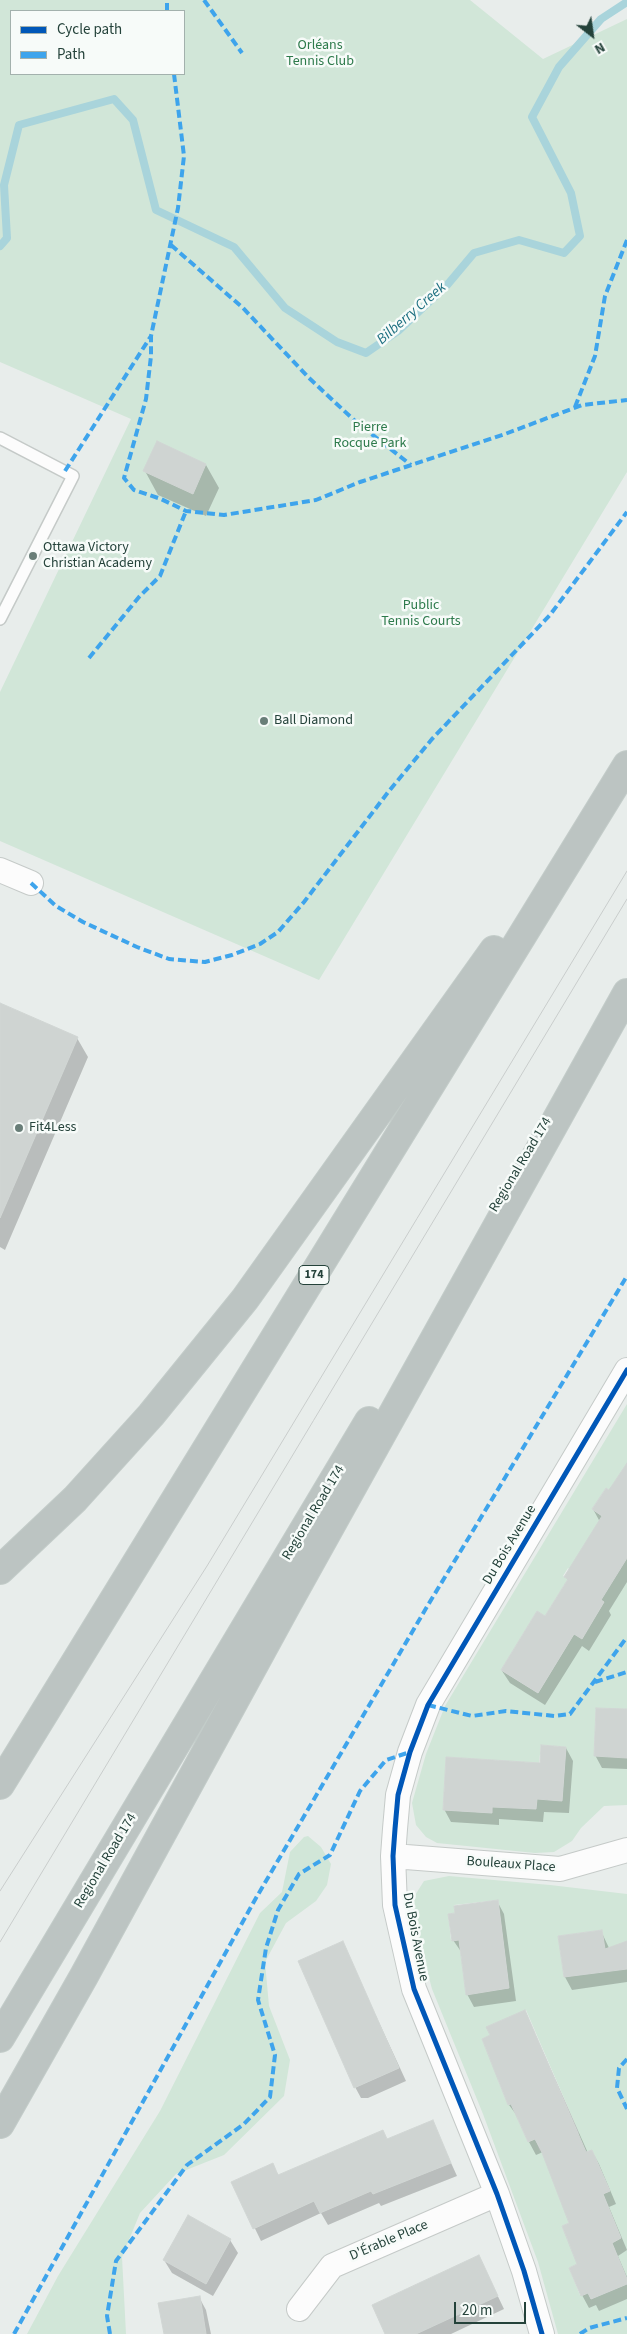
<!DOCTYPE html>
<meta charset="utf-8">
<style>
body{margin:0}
#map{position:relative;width:627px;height:2334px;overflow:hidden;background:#e8edeb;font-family:"Source Sans 3",sans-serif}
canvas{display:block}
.legend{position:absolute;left:10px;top:10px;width:175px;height:65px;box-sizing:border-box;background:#f7fbf9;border:1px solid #a3b1ad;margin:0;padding:6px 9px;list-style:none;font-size:15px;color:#24423a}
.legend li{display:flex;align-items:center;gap:10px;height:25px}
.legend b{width:25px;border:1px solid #a3b1ad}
.north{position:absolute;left:567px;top:10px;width:50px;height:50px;-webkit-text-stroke:4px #f7fbf9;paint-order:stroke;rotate:150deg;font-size:14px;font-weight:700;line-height:20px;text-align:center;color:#24423a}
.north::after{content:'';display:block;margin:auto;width:18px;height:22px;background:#24423a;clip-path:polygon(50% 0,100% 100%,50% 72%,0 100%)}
.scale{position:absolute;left:454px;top:2302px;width:72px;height:22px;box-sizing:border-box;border:2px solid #24423a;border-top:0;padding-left:6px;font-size:15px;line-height:18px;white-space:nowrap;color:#24423a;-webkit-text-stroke:4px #f7fbf9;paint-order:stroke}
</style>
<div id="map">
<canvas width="627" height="2334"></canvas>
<ul class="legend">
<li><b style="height:6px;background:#0057b8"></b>Cycle path</li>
<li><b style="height:6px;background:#3ea4ec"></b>Path</li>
</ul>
<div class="north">N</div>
<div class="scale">20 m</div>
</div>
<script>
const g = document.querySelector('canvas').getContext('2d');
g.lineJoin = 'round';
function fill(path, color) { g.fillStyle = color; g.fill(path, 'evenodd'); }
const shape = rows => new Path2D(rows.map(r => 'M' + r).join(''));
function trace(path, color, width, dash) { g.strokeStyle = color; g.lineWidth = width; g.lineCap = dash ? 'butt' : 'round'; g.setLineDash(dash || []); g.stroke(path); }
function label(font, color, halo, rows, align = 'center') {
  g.font = font + ' "Source Sans 3",sans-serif'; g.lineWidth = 5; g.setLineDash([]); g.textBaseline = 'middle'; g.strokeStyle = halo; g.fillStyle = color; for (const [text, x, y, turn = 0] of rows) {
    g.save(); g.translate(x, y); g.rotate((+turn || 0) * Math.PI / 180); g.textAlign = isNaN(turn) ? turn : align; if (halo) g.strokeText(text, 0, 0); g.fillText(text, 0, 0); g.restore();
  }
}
const green = shape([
 [0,0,470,0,543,59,627,19,627,472,319,980,0,841,0,692,131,419,0,362],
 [11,11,184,11,184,74,11,74],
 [627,1404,627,1467,613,1492,606,1488,592,1509,627,1533,627,1709,596,1708,594,1755,627,1758,627,1805,604,1806,581,1828,572,1841,554,1852,535,1853,437,1843,426,1837,416,1825,412,1803,426,1754,445,1706],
 [568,1568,604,1602,582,1638,574,1634,538,1693,501,1670,537,1611,545,1616,568,1579,563,1576],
 [541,1745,566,1747,562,1801,548,1800,549,1788,538,1788,536,1809,522,1809,522,1800,493,1805,492,1813,443,1810,446,1757,539,1763],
 [308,1836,321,1847,331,1864,327,1885,316,1901,286,1923,265,1962,269,2006,290,2060,284,2096,224,2155,176,2174,140,2213,122,2257,126,2334,27,2334,58,2276,160,2111,260,1913,282,1892,290,1852,304,1837],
 [449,1876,550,1885,627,1894,627,2279,612,2243,621,2238,603,2194,610,2191,592,2150,554,2165,569,2223,562,2226,578,2264,569,2268,580,2295,588,2293,591,2299,627,2284,627,2334,558,2334,538,2262,483,2114,432,1989,414,1921,412,1900,424,1881],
 [498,1900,509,1988,466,1994,459,1940,451,1940,448,1914,455,1913,454,1905],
 [602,1930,607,1971,564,1977,558,1936],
 [526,2010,579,2133,540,2151,535,2139,528,2142,518,2120,517,2101,508,2105,498,2080,507,2076,493,2066,482,2039,490,2035,487,2027]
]);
const shadow = shape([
 [206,465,219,488,206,516,158,495,145,471],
 [0,1005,77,1038,88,1057,5,1250,0,1247],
 [627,1468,627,1582,609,1611,611,1615,589,1651,582,1646,545,1705,510,1683,502,1671,546,1618,568,1581,566,1577,600,1522,593,1509],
 [627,1710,627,1769,602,1768,595,1755],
 [566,1748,573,1761,569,1813,544,1812,543,1822,499,1819,499,1825,451,1822,444,1809,541,1764],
 [497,1901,504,1914,516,2001,474,2007,467,1994,462,1953,453,1940],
 [601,1931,609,1948,627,1942,627,1982,572,1990,565,1977,560,1937],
 [342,1942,406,2081,368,2098,361,2098,354,2085],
 [525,2011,588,2153,592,2151,599,2164,616,2204,609,2207,627,2250,618,2256,627,2277,627,2299,599,2311,596,2305,589,2308,582,2295,579,2265,571,2223,543,2152,536,2155,529,2142,518,2117,509,2105,483,2039,492,2036],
 [432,2121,457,2176,381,2206,379,2203,328,2225,321,2213,261,2241,233,2183,272,2164,279,2176,387,2141],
 [230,2240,238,2253,213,2296,172,2273,164,2260],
 [479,2257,504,2309,451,2334,386,2334],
 [199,2297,206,2310,211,2334,165,2334]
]);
const stream = shape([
 [0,246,7,238,4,185,19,125,114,99,133,120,156,210,234,247,285,308,337,342,366,353,398,331,448,284,474,253,519,240,564,253,580,236,571,193,532,117,559,67,601,19,627,2]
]);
const building = shape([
 [157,441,206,464,193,494,143,471,157,441],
 [0,1003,78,1037,0,1218,0,1003],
 [627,1463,627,1558,601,1600,604,1602,582,1639,574,1634,538,1693,501,1670,537,1611,545,1616,568,1579,564,1577,602,1516,592,1509,606,1488,609,1490,627,1463],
 [596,1708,627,1709,627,1758,594,1756,596,1708],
 [541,1745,566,1747,562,1801,537,1799,536,1809,492,1807,492,1813,443,1810,446,1757,540,1763,541,1745],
 [498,1900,509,1988,466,1995,459,1940,452,1941,448,1914,455,1913,454,1906,498,1900],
 [602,1930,605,1949,627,1941,627,1969,564,1977,558,1936,602,1930],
 [343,1941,399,2068,354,2088,298,1961,343,1941],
 [525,2010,586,2152,592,2150,610,2191,603,2194,621,2238,612,2243,627,2279,627,2284,591,2299,588,2293,581,2296,569,2268,577,2264,562,2226,569,2223,541,2150,535,2139,528,2142,511,2104,508,2105,482,2039,490,2035,486,2027,525,2010],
 [433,2120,451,2163,373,2194,371,2191,320,2213,314,2201,253,2229,231,2182,273,2163,278,2175,383,2130,387,2139,433,2120],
 [188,2215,231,2239,206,2284,163,2260,188,2215],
 [479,2255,498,2296,416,2334,385,2334,372,2305,479,2255],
 [200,2296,206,2334,164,2334,158,2303,200,2296]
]);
const service = shape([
 [0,438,73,476,0,619]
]);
const minor = shape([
 [0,870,31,883],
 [393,1856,560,1869,627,1850],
 [299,2309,332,2266,497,2194],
 [542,2334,524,2271,497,2194,414,1989,395,1905,393,1856,395,1829,398,1795,410,1752,428,1705,627,1370]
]);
const motorway = shape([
 [0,1570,75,1499,151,1415,245,1299,494,950],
 [0,1785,627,765],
 [0,2038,369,1421],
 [0,2124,84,1976,286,1606,627,993]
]);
const tram = shape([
 [0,1891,207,1566,627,871],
 [0,1942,627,899]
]);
const quiet = shape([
 [204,0,242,53],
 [167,11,167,0],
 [174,74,184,156,178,208,151,336,151,356,146,399,124,478,134,490,161,499,186,511,224,515,316,500,360,482,505,434,582,405,627,400],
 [171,245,243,308,309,378,355,421,411,465],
 [575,407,595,356,605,296,627,240],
 [65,471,151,336],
 [89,658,139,597,160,576,186,511],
 [31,883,56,906,83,922,137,947,169,959,205,962,232,955,260,944,278,932,304,902,389,791,432,739,550,615,627,512],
 [595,1682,627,1672],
 [428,1705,472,1716,506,1711,555,1716,570,1714,627,1637],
 [627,2059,619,2068,617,2088,627,2109],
 [14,2334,256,1898,428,1605,627,1276],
 [110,2334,107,2316,116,2261,187,2165,244,2124,270,2097,275,2055,258,2000,266,1948,278,1910,299,1874,330,1855,360,1791,386,1760,410,1752],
 [580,2334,589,2328,627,2318]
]);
const cycleway = shape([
 [542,2334,524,2271,497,2194,414,1989,395,1905,393,1856,395,1829,398,1795,410,1752,428,1705,627,1370]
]);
const markers = [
 [33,556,5,"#697e78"],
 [264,721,5,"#697e78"],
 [19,1128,5,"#697e78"]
];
const shields = [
 [314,1275,30]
];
const shieldNames = [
 ["174",314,1275]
];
const parkNames = [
 ["Orléans",320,46],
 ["Tennis Club",320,62],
 ["Pierre",370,428],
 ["Rocque Park",370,444],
 ["Public",421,606],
 ["Tennis Courts",421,622]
];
const poiNames = [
 ["Ottawa Victory",43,548],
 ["Christian Academy",43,564],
 ["Ball Diamond",274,721],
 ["Fit4Less",29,1128]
];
const streetNames = [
 ["Regional Road 174",521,1165,-59],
 ["Regional Road 174",314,1513,-59],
 ["Du Bois Avenue",510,1545,-59],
 ["Regional Road 174",106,1861,-59],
 ["Bouleaux Place",511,1865,4],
 ["Du Bois Avenue",415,1937,79],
 ["D'Érable Place",389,2241,-23]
];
const waterNames = [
 ["Bilberry Creek",412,314,-41]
];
fill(green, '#d1e6d8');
fill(shadow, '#0003');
trace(stream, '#a9d4db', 8);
fill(building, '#cfd4d2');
trace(building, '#d1d6d4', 1);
trace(service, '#c5cac8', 14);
trace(minor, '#c5cac8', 26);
trace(motorway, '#c3ccc9', 30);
trace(service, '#fcfcfc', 11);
trace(minor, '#fcfcfc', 24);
trace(motorway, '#bcc4c2', 28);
trace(tram, '#c9cdcc', 1);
trace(quiet, '#3ea4ec', 4, [8, 4]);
trace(cycleway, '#0057b8', 5);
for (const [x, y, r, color] of markers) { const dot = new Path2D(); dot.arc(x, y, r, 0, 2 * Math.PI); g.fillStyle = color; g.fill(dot); trace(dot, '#f7fbf9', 2); }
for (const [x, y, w] of shields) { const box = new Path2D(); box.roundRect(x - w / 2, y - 9.5, w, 19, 4); g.fillStyle = '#f7fbf9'; g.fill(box); trace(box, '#24423a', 1); }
label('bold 12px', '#24423a', null, shieldNames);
label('14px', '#2d7a4b', '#f7fbf9', parkNames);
label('14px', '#24423a', '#f7fbf9', poiNames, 'left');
label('14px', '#24423a', '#f7fbf9', streetNames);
label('italic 15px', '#1c6f80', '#f7fbf9', waterNames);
</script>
